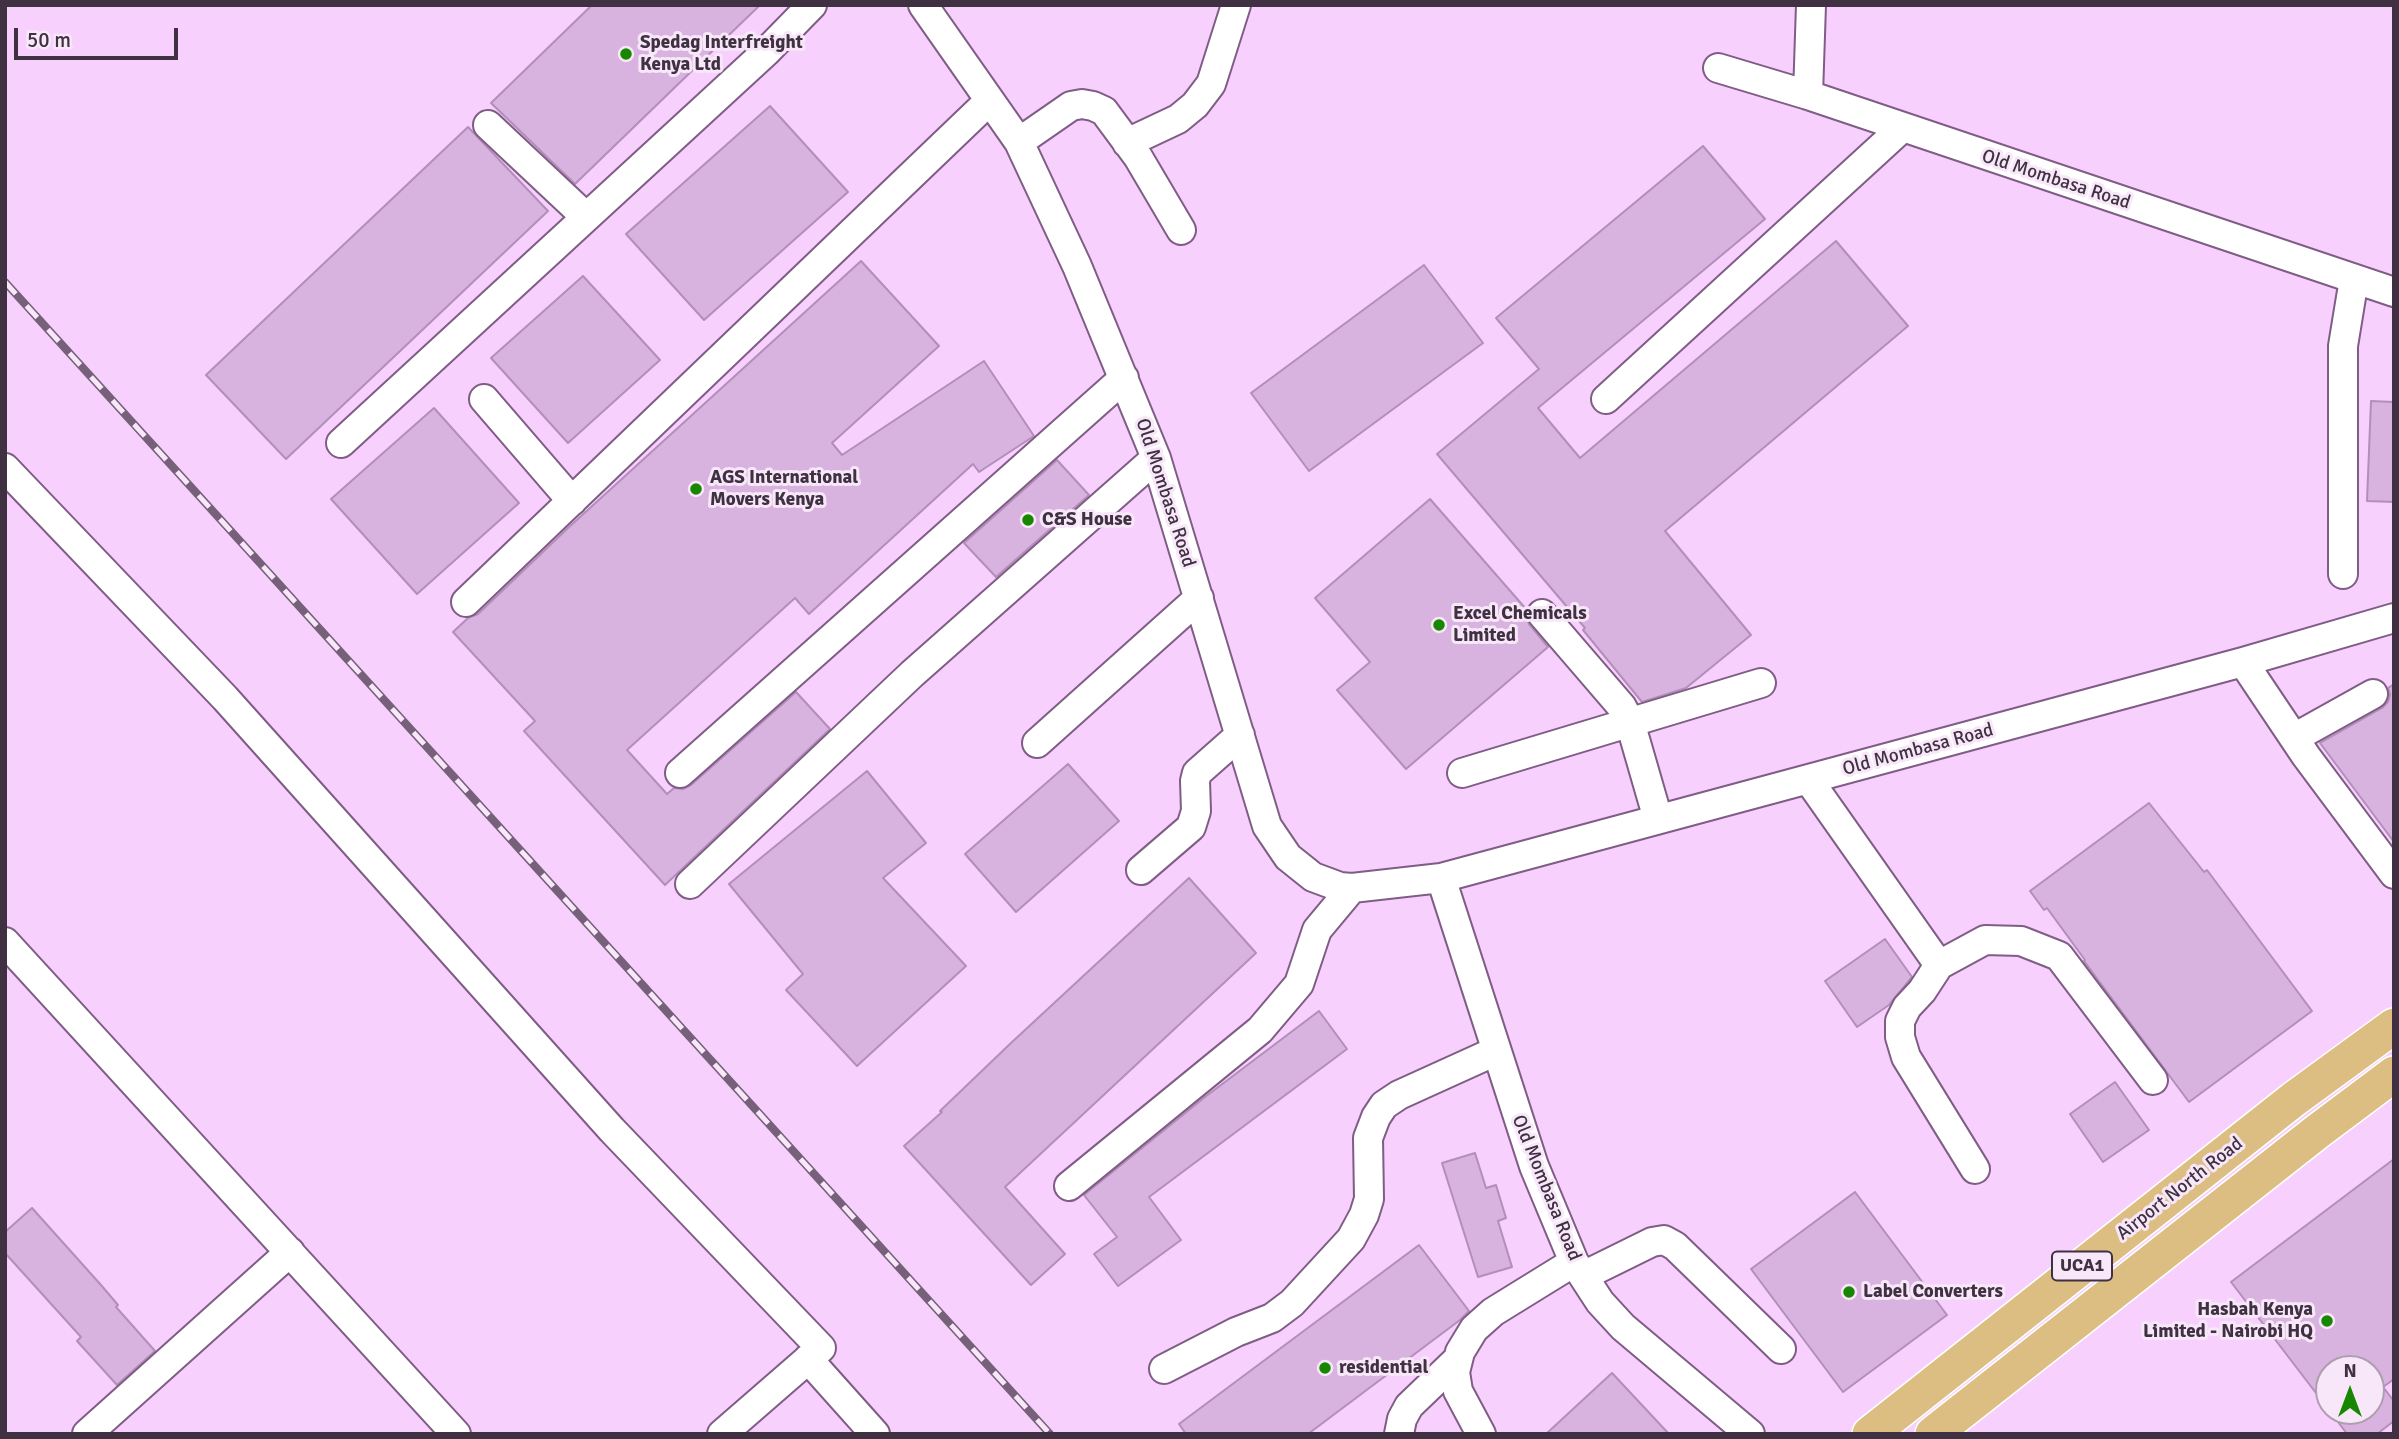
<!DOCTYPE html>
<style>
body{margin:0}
#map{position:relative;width:2399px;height:1439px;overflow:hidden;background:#f7d0fe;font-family:Signika,sans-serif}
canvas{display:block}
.frame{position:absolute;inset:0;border:7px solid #3f3042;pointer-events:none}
.north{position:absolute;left:2315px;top:1355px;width:70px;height:70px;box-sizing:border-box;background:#f7e7f9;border:2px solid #ad9eb0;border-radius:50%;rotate:0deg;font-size:19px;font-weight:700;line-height:28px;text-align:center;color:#3f3042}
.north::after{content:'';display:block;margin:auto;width:24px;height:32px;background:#178700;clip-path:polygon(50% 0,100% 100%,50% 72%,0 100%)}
.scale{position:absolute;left:14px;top:28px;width:164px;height:32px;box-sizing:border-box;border:4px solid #3f3042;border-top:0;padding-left:9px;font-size:21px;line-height:24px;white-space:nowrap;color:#3f3042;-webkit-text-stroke:5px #f7e7f9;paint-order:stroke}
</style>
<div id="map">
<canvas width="2399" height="1439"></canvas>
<div class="frame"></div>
<div class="north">N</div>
<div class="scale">50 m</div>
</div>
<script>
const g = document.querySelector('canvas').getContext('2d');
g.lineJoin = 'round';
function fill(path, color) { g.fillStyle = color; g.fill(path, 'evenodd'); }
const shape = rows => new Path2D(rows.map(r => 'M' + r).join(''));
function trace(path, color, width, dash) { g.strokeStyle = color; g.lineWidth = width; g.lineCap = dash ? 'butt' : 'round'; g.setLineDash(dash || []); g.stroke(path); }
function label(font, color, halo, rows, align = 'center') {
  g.font = font + ' Signika,sans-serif'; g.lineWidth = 6; g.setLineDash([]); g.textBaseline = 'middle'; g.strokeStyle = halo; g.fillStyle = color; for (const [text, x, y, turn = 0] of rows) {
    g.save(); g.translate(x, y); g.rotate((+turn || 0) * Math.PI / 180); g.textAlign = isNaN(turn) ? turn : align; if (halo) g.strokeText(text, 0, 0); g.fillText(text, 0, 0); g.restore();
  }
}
const building = shape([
 [592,5,760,5,575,184,491,103,592,5],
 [770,106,848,192,704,320,626,234,770,106],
 [468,127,548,211,286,459,206,375,468,127],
 [1703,146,1765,219,1538,408,1580,458,1836,241,1908,326,1665,531,1751,635,1686,688,1642,702,1583,630,1585,628,1437,454,1539,369,1496,318,1703,146],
 [861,261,939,346,832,443,842,455,984,361,1034,436,979,472,973,464,809,614,795,598,627,750,667,794,674,788,683,789,691,785,796,692,830,729,665,885,524,731,535,721,453,632,468,618,478,614,568,528,861,261],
 [1424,265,1483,343,1309,471,1251,393,1424,265],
 [583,276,660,360,568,443,491,358,583,276],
 [2371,401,2394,402,2394,502,2367,501,2371,401],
 [434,408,519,503,417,594,331,499,434,408],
 [1057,460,1089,495,996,577,964,543,1057,460],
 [1430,499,1526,609,1526,616,1529,624,1548,647,1406,769,1337,690,1370,662,1315,598,1430,499],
 [2394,684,2394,842,2320,743,2382,708,2388,702,2390,695,2388,688,2394,684],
 [1068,764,1119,821,1016,912,965,854,1068,764],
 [867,771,926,843,883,878,966,966,857,1066,786,990,803,974,729,884,867,771],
 [2149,803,2204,872,2207,870,2312,1011,2189,1102,2084,961,2085,960,2047,908,2044,910,2030,891,2149,803],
 [1189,878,1256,953,1005,1187,1065,1254,1031,1285,904,1146,942,1112,940,1111,1011,1043,1189,878],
 [1885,939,1912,977,1889,1005,1857,1027,1825,981,1885,939],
 [1319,1011,1347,1049,1149,1197,1181,1240,1118,1286,1094,1254,1117,1237,1084,1195,1205,1097,1319,1011],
 [2115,1082,2149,1130,2103,1162,2070,1114,2115,1082],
 [1475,1153,1486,1188,1496,1185,1506,1218,1498,1221,1512,1267,1478,1277,1442,1163,1475,1153],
 [2394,1159,2394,1379,2383,1387,2394,1401,2394,1421,2377,1434,2347,1434,2330,1411,2371,1411,2371,1369,2329,1369,2329,1410,2231,1282,2394,1159],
 [1855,1192,1947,1315,1843,1392,1751,1269,1855,1192],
 [32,1208,101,1285,118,1305,116,1307,155,1351,117,1385,77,1341,81,1337,5,1253,5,1232,32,1208],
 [1419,1245,1469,1311,1460,1320,1308,1434,1186,1434,1179,1424,1419,1245],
 [1612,1373,1669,1434,1546,1434,1612,1373]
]);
const minor = shape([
 [923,5,1019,142,1077,266,1156,458,1267,826,1288,857,1313,877,1340,887,1352,888,1441,878,2243,662,2394,618],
 [1718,68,1808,95,2394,292],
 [1808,95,1811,5],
 [488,125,586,217],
 [1019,142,1071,106,1082,104,1093,106,1104,111,1138,157,1181,230],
 [1127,143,1178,119,1195,105,1211,84,1236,5],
 [484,399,572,501],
 [1606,399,1902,128],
 [341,443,766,52,812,5],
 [5,468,225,698,612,1130,821,1348,722,1434],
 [2343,574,2343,346,2354,279],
 [466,602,989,101],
 [1542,614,1622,707,1630,722,1658,819],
 [2243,662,2306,756,2394,874],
 [2294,738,2373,694],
 [1037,743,1199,598],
 [680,773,1124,378],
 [1462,773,1761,683],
 [1808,779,1939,965],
 [1141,870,1191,827,1196,811,1195,781,1197,773,1240,735],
 [1441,878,1534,1166,1574,1262,1600,1302,1623,1327,1750,1434],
 [690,884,912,674,1156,458],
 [5,942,456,1434],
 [1975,1169,1906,1057,1900,1037,1900,1021,1907,1007,1922,991,1939,965,1985,940,2021,941,2059,956,2153,1080],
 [1069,1186,1260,1030,1299,984,1317,930,1352,888],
 [1583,1276,1652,1242,1664,1240,1675,1246,1781,1349],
 [808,1359,875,1434],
 [1164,1369,1236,1332,1272,1318,1292,1303,1351,1239,1364,1215,1369,1199,1368,1138,1376,1117,1384,1105,1399,1095,1496,1051],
 [87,1434,290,1252],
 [1399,1434,1402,1419,1409,1406,1458,1359],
 [1481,1434,1458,1391,1455,1372,1460,1352,1474,1329,1493,1312,1574,1262]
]);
const major = shape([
 [1870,1434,2294,1099,2394,1026],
 [1933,1434,2318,1131,2394,1074]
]);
const rail = shape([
 [5,282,1050,1434]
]);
const markers = [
 [626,54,7,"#178700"],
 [696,489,7,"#178700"],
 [1028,520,7,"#178700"],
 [1439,625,7,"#178700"],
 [1849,1292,7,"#178700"],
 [2327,1321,7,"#178700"],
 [1325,1368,7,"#178700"]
];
const shields = [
 [2082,1266,60]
];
const shieldNames = [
 ["UCA1",2082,1266]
];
const poiNames = [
 ["Spedag Interfreight",640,43],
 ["Kenya Ltd",640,65],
 ["AGS International",710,478],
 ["Movers Kenya",710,500],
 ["C&S House",1042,520],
 ["Excel Chemicals",1453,614],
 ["Limited",1453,636],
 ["Label Converters",1863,1292],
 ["Hasbah Kenya",2313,1310,"right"],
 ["Limited - Nairobi HQ",2313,1332,"right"],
 ["residential",1339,1368]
];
const streetNames = [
 ["Old Mombasa Road",2056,180,18],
 ["Old Mombasa Road",1165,493,72],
 ["Old Mombasa Road",1918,750,-15],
 ["Old Mombasa Road",1546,1188,68],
 ["Airport North Road",2180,1189,-38]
];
fill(building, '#d9b3df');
trace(building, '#b28eb9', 2);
trace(minor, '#7f5d85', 32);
trace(major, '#fff', 38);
trace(minor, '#fff', 28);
trace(major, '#dcbe82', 35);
trace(rail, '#76607a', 8);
trace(rail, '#f7e7f9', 5, [16]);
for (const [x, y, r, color] of markers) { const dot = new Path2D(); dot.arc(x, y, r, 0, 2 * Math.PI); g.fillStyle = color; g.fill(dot); trace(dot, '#f7e7f9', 2.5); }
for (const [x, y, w] of shields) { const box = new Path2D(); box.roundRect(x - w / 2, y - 14.5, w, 29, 5); g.fillStyle = '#f7e7f9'; g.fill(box); trace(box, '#3f3042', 2); }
label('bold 18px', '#3f3042', null, shieldNames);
label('bold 19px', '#3f3042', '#f7e7f9', poiNames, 'left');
label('19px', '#3f3042', '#f7e7f9', streetNames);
</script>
